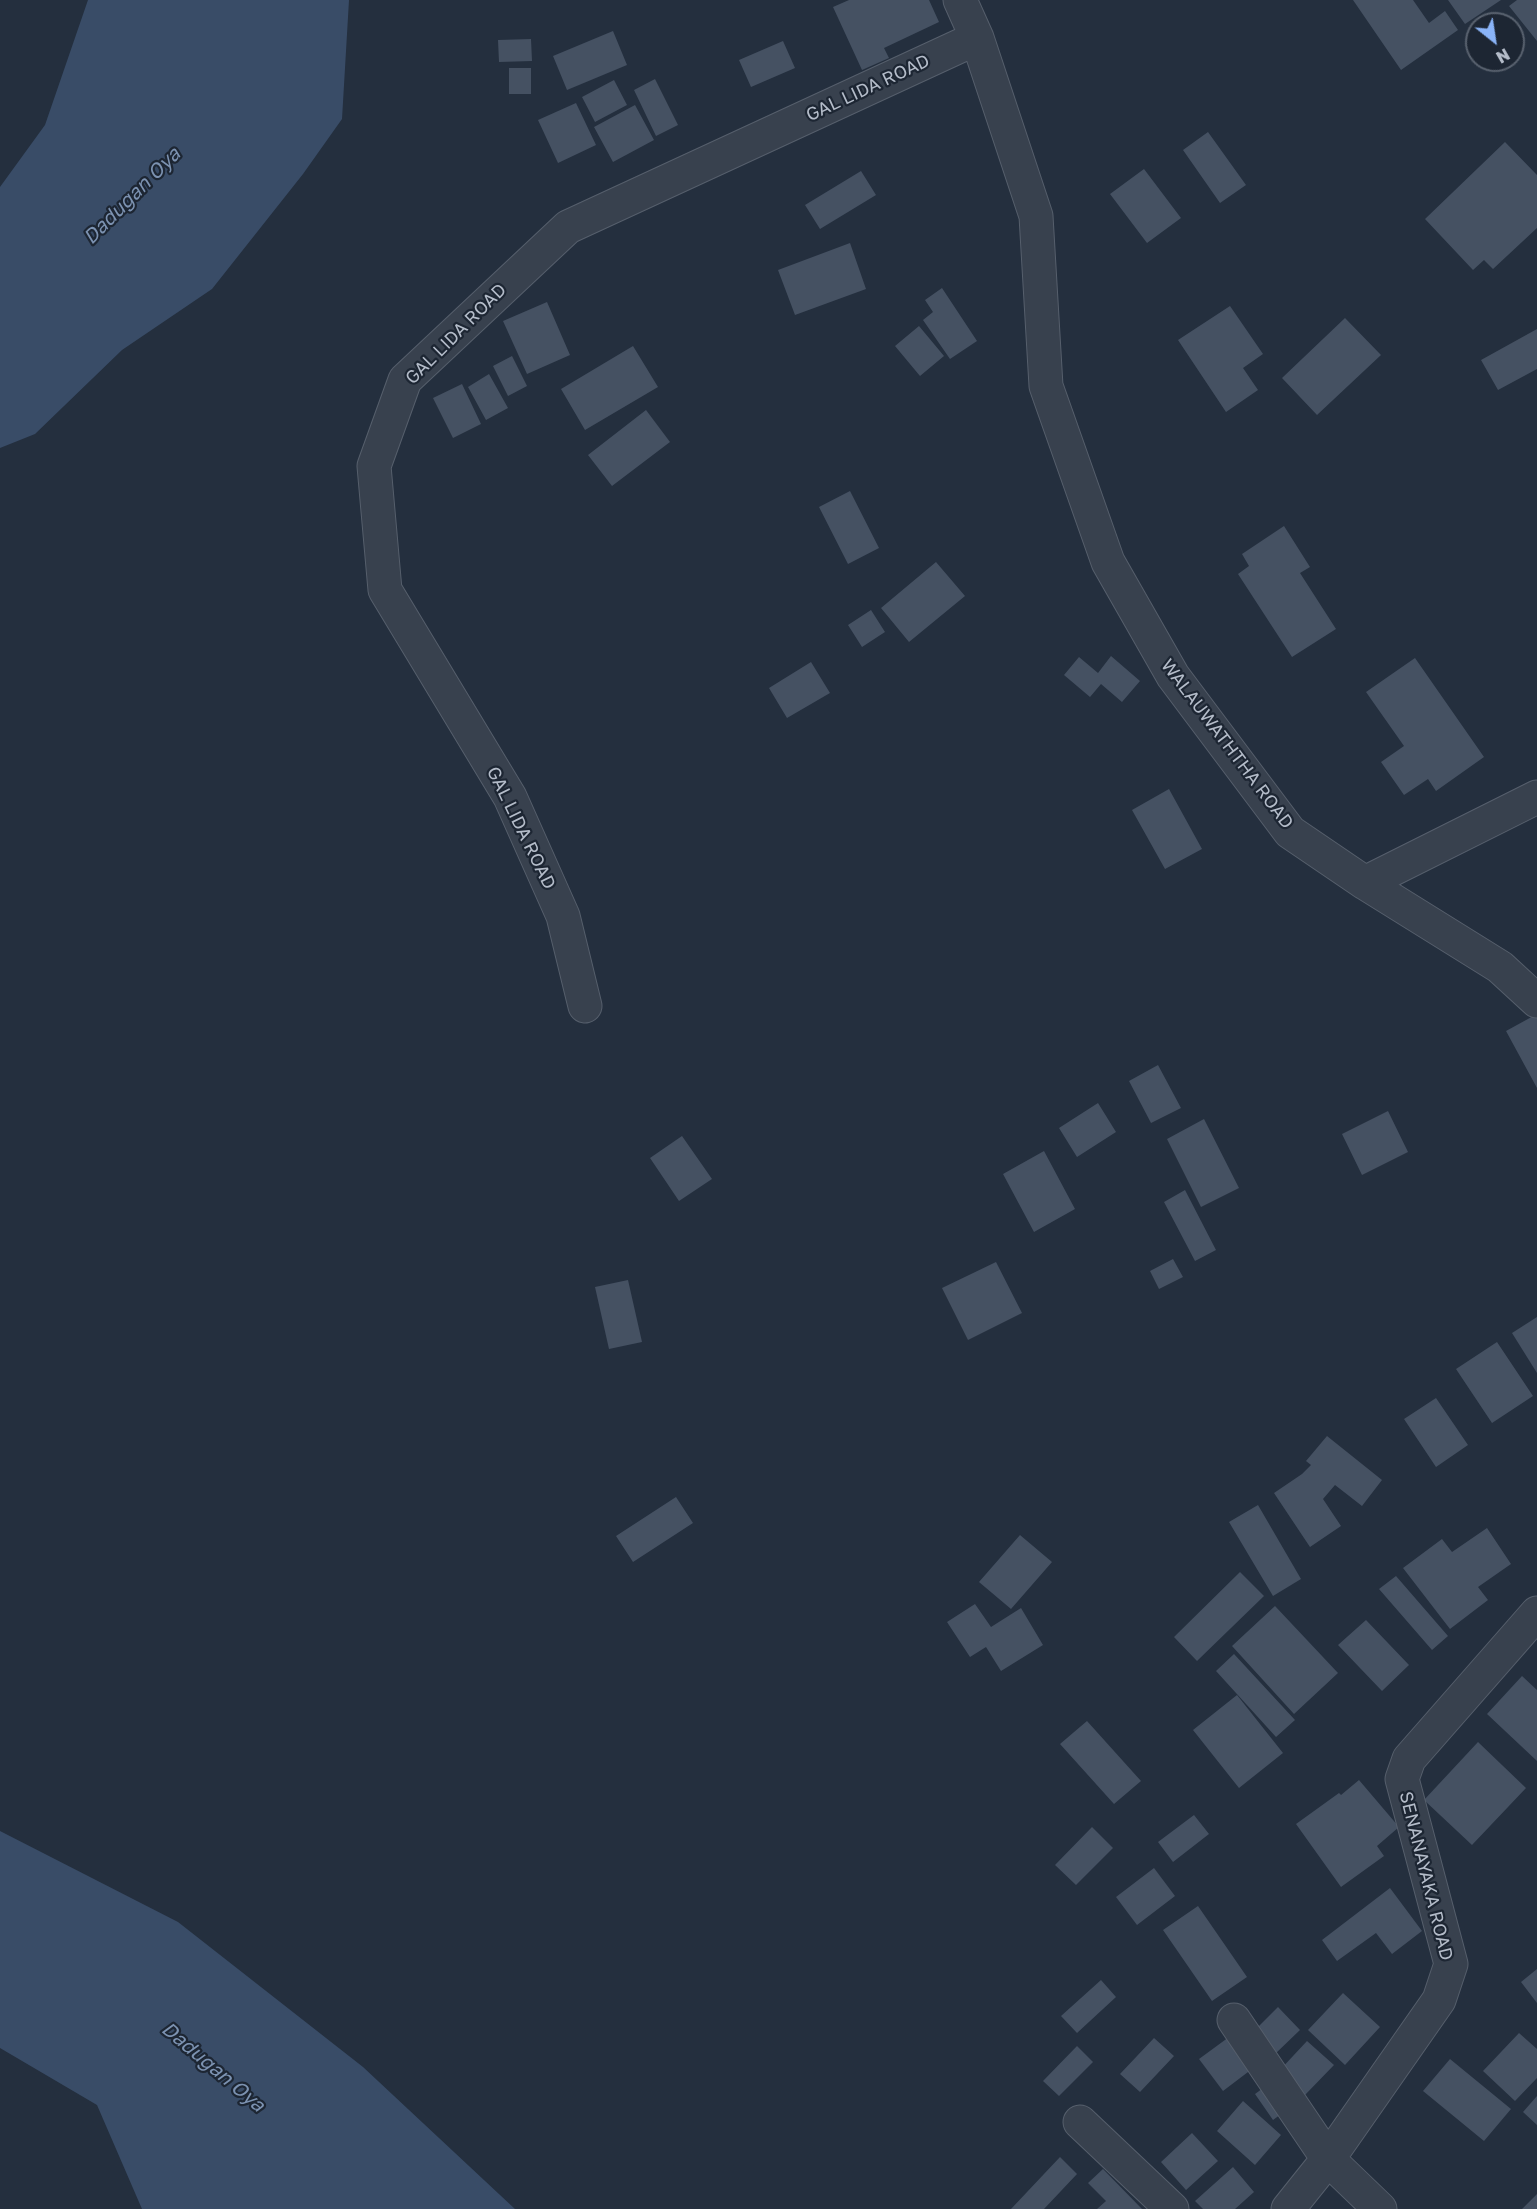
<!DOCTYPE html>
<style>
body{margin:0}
#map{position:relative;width:1537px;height:2209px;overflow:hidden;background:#242f3e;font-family:"Golos Text",sans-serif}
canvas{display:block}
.north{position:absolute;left:1465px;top:12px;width:60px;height:60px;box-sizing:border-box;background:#1d2633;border:2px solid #59626f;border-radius:50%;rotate:150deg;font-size:16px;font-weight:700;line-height:24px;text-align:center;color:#b4bcc9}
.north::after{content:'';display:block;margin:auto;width:21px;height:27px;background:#8ab4f8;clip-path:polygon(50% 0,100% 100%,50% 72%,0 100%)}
</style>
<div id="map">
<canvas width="1537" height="2209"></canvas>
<div class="north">N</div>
</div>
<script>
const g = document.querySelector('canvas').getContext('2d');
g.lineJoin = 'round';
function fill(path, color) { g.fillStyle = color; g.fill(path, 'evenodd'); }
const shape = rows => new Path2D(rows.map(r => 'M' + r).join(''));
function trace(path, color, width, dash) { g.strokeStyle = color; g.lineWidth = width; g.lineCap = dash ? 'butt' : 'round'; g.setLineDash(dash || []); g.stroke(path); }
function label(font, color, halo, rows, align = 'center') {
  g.font = font + ' "Golos Text",sans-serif'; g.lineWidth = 4.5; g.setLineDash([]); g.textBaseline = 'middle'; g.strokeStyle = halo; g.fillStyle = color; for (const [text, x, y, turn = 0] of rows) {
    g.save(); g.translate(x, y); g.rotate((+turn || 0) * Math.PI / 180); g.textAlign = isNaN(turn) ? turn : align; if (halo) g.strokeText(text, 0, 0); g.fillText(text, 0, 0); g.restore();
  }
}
const water = shape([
 [88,0,349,0,342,119,303,174,212,289,122,350,35,434,0,448,0,187,45,125],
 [0,1831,178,1922,363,2067,515,2209,142,2209,97,2105,0,2048]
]);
const building = shape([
 [849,0,929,0,939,22,884,48,889,58,862,70,833,7],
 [1353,0,1413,0,1429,23,1445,11,1458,30,1401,70],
 [1448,0,1501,0,1465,24],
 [1517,0,1537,0,1537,41,1509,6],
 [613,31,627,65,567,90,553,56],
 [531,39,532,61,499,62,498,40],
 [783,41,795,68,751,87,739,60],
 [509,68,531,68,531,94,509,94],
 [655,79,678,125,656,136,634,90],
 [614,80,627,105,595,122,582,97],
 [576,103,596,145,558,163,538,120],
 [635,105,654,140,613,162,594,127],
 [1208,132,1246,185,1220,203,1183,150],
 [1505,142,1537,175,1537,228,1493,269,1484,260,1473,270,1425,219],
 [1144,169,1181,218,1147,243,1110,194],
 [861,171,876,195,820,229,805,205],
 [850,243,866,289,795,315,778,270],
 [942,288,977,341,950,359,923,320,933,312,925,300],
 [547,302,570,355,527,374,503,321],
 [1230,306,1263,354,1243,368,1258,390,1226,412,1178,340],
 [1345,318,1381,355,1317,415,1282,378],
 [919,326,944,356,920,376,895,346],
 [1537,329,1537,369,1498,390,1481,360],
 [633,346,658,387,585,430,561,389],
 [512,356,527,386,508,396,493,366],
 [489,374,508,408,486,420,468,387],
 [462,384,481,424,453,438,433,398],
 [646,410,670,442,612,486,588,455],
 [850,491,879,548,848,564,819,507],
 [1284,526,1310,567,1300,573,1336,629,1292,657,1238,574,1249,566,1242,554],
 [936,562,965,596,909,642,881,608],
 [871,610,885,632,862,647,848,625],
 [1111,656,1140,681,1122,702,1101,684,1090,697,1064,675,1079,657,1098,673],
 [1415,658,1484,757,1436,791,1428,779,1404,795,1381,762,1404,746,1366,692],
 [811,662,830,693,787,718,769,688],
 [1169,789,1202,849,1165,869,1132,810],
 [1537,1014,1537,1088,1506,1031],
 [1158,1065,1181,1108,1151,1123,1129,1081],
 [1098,1103,1116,1132,1077,1157,1059,1128],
 [1388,1111,1408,1152,1362,1175,1342,1134],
 [1204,1119,1239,1188,1201,1207,1167,1139],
 [682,1136,712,1179,679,1201,650,1158],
 [1044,1151,1075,1209,1034,1232,1003,1174],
 [1185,1190,1216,1250,1195,1261,1164,1202],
 [1173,1259,1183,1277,1159,1289,1150,1271],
 [996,1262,1022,1313,968,1340,942,1288],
 [628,1280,642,1342,609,1349,595,1287],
 [1537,1317,1537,1373,1512,1333],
 [1497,1342,1533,1396,1492,1423,1456,1369],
 [1436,1398,1468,1445,1436,1467,1404,1419],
 [1327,1436,1382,1480,1362,1506,1335,1485,1323,1499,1341,1526,1310,1547,1274,1493,1302,1474,1311,1465,1306,1461],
 [676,1497,693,1523,633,1562,616,1536],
 [1258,1505,1301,1579,1273,1596,1229,1522],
 [1487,1528,1511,1564,1478,1587,1488,1600,1450,1629,1403,1568,1442,1539,1452,1552],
 [1020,1535,1052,1562,1011,1609,979,1582],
 [1240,1572,1264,1596,1197,1661,1174,1637],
 [1396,1576,1448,1636,1432,1650,1379,1589],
 [975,1604,991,1627,1021,1608,1043,1645,1001,1671,986,1647,970,1657,947,1622],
 [1275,1606,1338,1673,1294,1714,1232,1646],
 [1366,1620,1409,1665,1382,1691,1338,1645],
 [1234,1654,1295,1720,1276,1737,1216,1671],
 [1522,1676,1537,1690,1537,1761,1487,1714],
 [1237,1695,1283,1753,1239,1788,1193,1730],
 [1087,1721,1141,1781,1114,1804,1060,1744],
 [1478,1742,1526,1788,1472,1845,1424,1800],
 [1359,1780,1399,1827,1377,1846,1384,1856,1341,1887,1296,1824,1339,1793,1341,1795],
 [1194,1815,1209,1834,1173,1862,1158,1842],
 [1092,1827,1113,1848,1076,1885,1055,1865],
 [1154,1868,1175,1896,1137,1925,1116,1897],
 [1390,1888,1422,1931,1392,1954,1376,1933,1337,1961,1322,1940],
 [1198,1906,1247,1977,1212,2001,1163,1930],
 [1537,1969,1537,2003,1521,1982],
 [1101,1980,1116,1997,1077,2033,1061,2016],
 [1343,1993,1380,2027,1345,2065,1308,2030],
 [1278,2007,1300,2030,1274,2055,1252,2033],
 [1519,2033,1537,2049,1537,2078,1515,2101,1483,2071],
 [1229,2037,1252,2069,1223,2091,1199,2059],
 [1154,2038,1174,2056,1140,2092,1120,2074],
 [1307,2041,1334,2065,1305,2095,1279,2071],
 [1077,2046,1093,2062,1059,2096,1043,2081],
 [1450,2059,1511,2109,1484,2141,1423,2091],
 [1270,2083,1288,2109,1273,2120,1255,2094],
 [1537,2096,1537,2125,1523,2112],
 [1243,2101,1281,2135,1255,2165,1217,2131],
 [1192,2133,1218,2161,1186,2190,1161,2162],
 [1060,2157,1077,2174,1044,2209,1011,2209],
 [1233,2167,1254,2192,1235,2209,1203,2209,1195,2201],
 [1103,2169,1142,2209,1097,2209,1106,2201,1088,2183],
 [1537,2194,1537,2209,1522,2209]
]);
const minor = shape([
 [960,0,977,38,1036,216,1046,386,1108,562,1173,676,1290,832,1365,883,1500,967,1537,1001],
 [1365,883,1537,797],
 [585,1006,563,916,510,797,385,590,374,466,405,380,568,227,977,38],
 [1234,2020,1328,2159,1380,2209],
 [1080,2122,1172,2209],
 [1288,2209,1328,2159,1439,2000,1451,1964,1402,1779,1409,1759,1537,1613]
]);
const streetNames = [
 ["GAL LIDA ROAD",868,88,-25],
 ["GAL LIDA ROAD",456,334,-45],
 ["WALAUWATHTHA ROAD",1227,744,53],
 ["GAL LIDA ROAD",521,828,64],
 ["SENANAYAKA ROAD",1426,1876,76]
];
const waterNames = [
 ["Dadugan Oya",132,196,-45],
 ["Dadugan Oya",213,2067,40]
];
fill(water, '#394c67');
fill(building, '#455162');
trace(minor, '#565f6c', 35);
trace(minor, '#38414e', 33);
label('18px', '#b4bcc9', '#1d2633', streetNames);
label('italic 20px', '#7c92b1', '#1d2633', waterNames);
</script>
